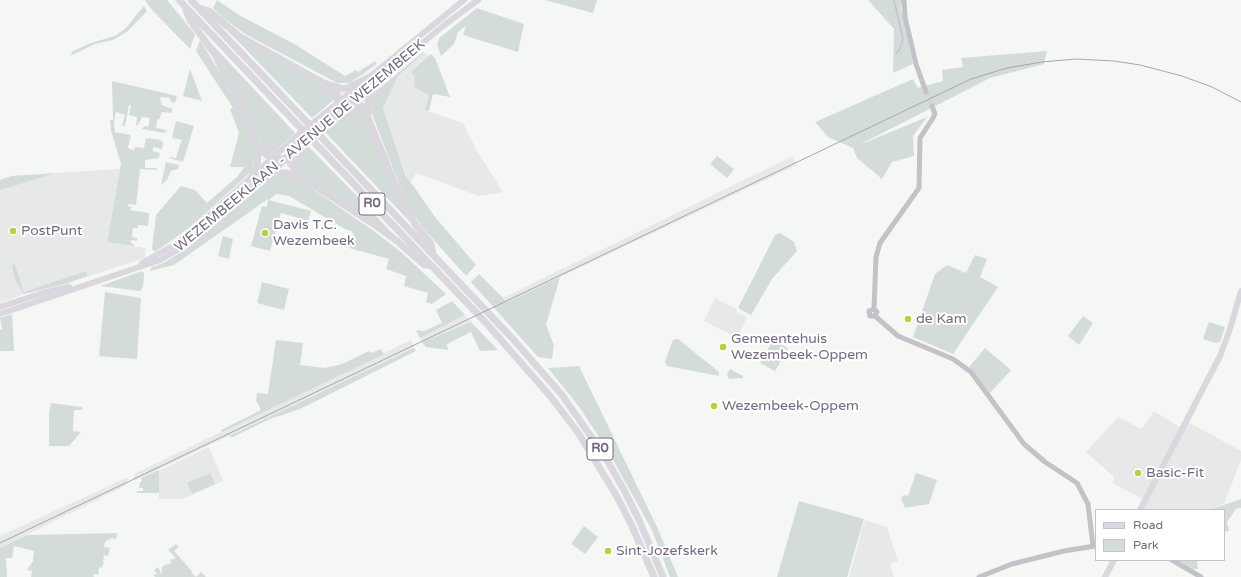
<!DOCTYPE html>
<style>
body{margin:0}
#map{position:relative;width:1241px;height:577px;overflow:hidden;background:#f5f7f5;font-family:"Varela Round",sans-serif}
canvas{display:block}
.legend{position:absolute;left:1095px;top:509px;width:130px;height:52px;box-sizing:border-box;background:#fff;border:1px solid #c7c3cd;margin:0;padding:5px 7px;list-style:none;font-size:12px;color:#736a82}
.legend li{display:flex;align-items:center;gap:8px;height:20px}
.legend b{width:20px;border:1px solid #c7c3cd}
</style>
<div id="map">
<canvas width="1241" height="577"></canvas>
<ul class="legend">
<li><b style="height:5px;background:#dad8de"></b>Road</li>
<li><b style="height:11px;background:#d4dcd9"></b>Park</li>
</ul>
</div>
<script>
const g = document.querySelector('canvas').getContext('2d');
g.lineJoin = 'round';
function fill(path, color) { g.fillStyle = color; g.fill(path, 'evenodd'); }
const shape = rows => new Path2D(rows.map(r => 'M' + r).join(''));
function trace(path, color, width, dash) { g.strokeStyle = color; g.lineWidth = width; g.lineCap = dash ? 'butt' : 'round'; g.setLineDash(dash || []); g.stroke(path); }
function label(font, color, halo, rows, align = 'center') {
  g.font = font + ' "Varela Round",sans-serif'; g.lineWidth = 4; g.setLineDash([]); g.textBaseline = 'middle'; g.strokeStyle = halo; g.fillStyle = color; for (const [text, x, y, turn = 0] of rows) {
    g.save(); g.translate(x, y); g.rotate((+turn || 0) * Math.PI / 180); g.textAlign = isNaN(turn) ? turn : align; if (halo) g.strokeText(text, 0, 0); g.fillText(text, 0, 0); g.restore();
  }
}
const built = shape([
 [424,53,429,56,411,72,429,95,425,110,463,123,477,151,503,192,479,196,416,173,411,182,405,173,383,108,398,76],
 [793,156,797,165,507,302,503,298],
 [120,169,107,242,146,248,145,258,65,284,24,294,0,303,0,190,56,173],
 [715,298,737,309,736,312,747,317,737,338,704,321],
 [465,315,471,322,422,342,420,338],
 [411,340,414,348,134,481,134,474],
 [1154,411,1184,430,1188,422,1241,451,1241,460,1224,504,1209,510,1143,510,1146,501,1113,483,1114,477,1086,452,1118,417,1141,429],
 [209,447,223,481,183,499,159,499,159,471],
 [128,477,127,485,0,548,0,536],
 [865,520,887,527,898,561,890,564,894,577,849,577]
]);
const green = shape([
 [145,0,167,0,195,34,190,49,152,10],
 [217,0,239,15,296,45,345,76,356,70,358,72,375,61,377,64,350,83,337,83,245,34,222,17,213,8],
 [545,0,597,0,593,13],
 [868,0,903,0,901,8,913,64,893,73,894,29],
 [144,6,147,11,128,31,120,36,113,40,95,44,70,56,73,51,91,43,115,36,125,29],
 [477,8,524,24,518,52,463,35,466,26,458,32,454,44,441,56,437,45,439,38],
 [228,31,329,89,336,98,312,118],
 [200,40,221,74,253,141,255,149,253,170,189,228,155,252,152,249,156,215,181,186,195,190,207,203,238,176,244,167,230,167,239,133,230,109,233,108,196,51],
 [416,40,417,45,353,99,348,98],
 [209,41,295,133,270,156,264,149,221,60],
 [1047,51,1044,64,990,78,859,145,927,117,913,136,914,156,892,162,882,179,857,158,853,148,828,137,815,122,913,79,918,88,943,81,942,70,963,67,961,58],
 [423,52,424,53,398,76,383,108,405,174,435,217,476,265,466,276,423,228,412,212,402,192,372,114,370,99,375,92],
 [431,54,435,58,450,97,433,94,429,111,425,110,429,95,414,87,415,77,411,72],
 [190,69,202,101,183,96],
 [112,81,177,96,175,103,170,101,170,98,161,97,160,101,162,102,161,105,173,109,171,113,162,112,159,120,157,119,156,128,167,130,164,133,142,129,145,126,148,127,150,118,142,117,138,125,136,125,137,117,129,115,131,105,129,105,125,126,122,126,125,115,116,112,114,121,115,132,131,135,128,147,130,149,134,150,135,147,144,148,146,138,161,140,163,143,162,149,153,147,153,151,160,153,159,158,145,160,145,168,157,168,156,170,140,169,136,205,128,204,128,206,132,207,130,210,149,213,148,226,138,225,138,228,133,228,132,237,137,238,137,241,131,240,131,243,134,244,134,246,107,242,121,164,111,131,110,120,113,120],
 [357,105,360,107,412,224,325,132],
 [176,121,194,126,183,162,169,158,170,157,176,158,180,145,179,143,181,144,182,140,172,138],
 [308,146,359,198,399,240,300,172,291,160],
 [717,156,734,169,727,178,710,164],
 [166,162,179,165,178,169,171,171,167,180,161,185],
 [56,173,4,189,0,190,0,180,11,176],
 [278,174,298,179,371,229,401,252,446,294,432,304,426,302,428,293,404,286,406,276,386,269,389,259,349,248,354,235,351,231,345,229,289,196,276,194,269,200,311,211,308,221,281,213,270,251,251,246,262,206,267,207,268,199,174,265,150,271,152,267,163,263,185,250,271,178],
 [780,233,794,242,797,251,772,279,751,315,738,308,775,235],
 [223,236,233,239,229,259,218,256],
 [975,255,987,259,980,277,998,287,953,354,913,337,935,274,947,265,966,273],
 [14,262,24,292,87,271,87,276,65,284,24,294,16,282,12,267],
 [142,271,144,273,143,287,140,291,100,286],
 [479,274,507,302,560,277,546,325,554,345,552,359,538,357,471,282],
 [262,282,289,289,284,310,257,303],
 [105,292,141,298,137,359,99,356],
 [452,301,465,315,420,338,416,330,424,331,442,323,436,310],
 [12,314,14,351,0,351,0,330,2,329,0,318],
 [1083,316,1093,323,1079,345,1068,336],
 [471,322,498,350,480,351,471,332,447,344,448,350,426,347,422,342],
 [1209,322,1225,327,1220,342,1216,343,1203,339],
 [678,339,719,372,719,376,667,366,665,362,669,350,673,340],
 [276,340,303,343,300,365,325,368,342,364,369,351,372,353,381,349,384,354,222,432,221,430,261,410,256,400,257,393,268,394],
 [773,340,788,348,775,371,760,363],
 [414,348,416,351,300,409,270,419,233,437,229,436],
 [985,348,1011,370,990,393,969,367],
 [579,366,657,527,678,577,670,577,652,530,608,451,580,408,548,368],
 [730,369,743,376,743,378,729,379,727,374],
 [51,403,82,407,82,410,74,410,73,427,73,431,81,432,69,446,49,446,49,413],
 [159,470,159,493,137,493,137,491,143,491,143,488,139,488,140,482,142,481,141,478],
 [210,473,215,484,192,494,187,483],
 [916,473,937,480,929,504,905,508,901,498,904,495,908,496],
 [1241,499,1241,508,1236,509,1227,522,1229,531,1224,532,1224,510,1209,510],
 [799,501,864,519,847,577,777,577],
 [584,526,598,537,585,554,571,544],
 [117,533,116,539,111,538,105,542,104,547,110,548,108,556,104,555,103,558,105,559,102,561,104,562,102,567,99,568,98,575,93,574,94,577,31,577,32,571,27,570,33,561,34,551,14,546,12,558,6,558,7,577,0,577,0,548,27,535],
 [176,544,179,547,174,551,192,571,191,572,196,577,201,572,206,577,155,577,152,573,155,575,157,574,154,570,158,567,162,575,162,567,166,564,167,565,171,563,170,560,176,558,168,550],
 [1177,560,1197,560,1198,569,1193,569]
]);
const stream = shape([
 [894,0,903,39,900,49,896,53]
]);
const minorTunnel = shape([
 [926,92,932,106]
]);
const minor = shape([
 [904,0,905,17,916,64,926,92],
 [874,309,869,311,870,316,875,316,898,336,953,359,971,372,1024,444,1045,462,1077,483,1088,504,1093,546],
 [875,316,877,312,874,309,876,257,880,243,919,188,920,138,933,118,935,114,932,106],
 [1172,560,1201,577],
 [979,577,1012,564,1064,551,1095,546]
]);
const major = shape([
 [324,128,371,86,443,26,478,0],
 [142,263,178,243,298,135,464,0],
 [0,307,43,293,69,287],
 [0,314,160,260,181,248,261,178,281,164,313,136],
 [1140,510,1220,356,1229,332,1241,291],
 [1105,577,1114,560]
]);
const highway = shape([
 [179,0,487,324,551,397,579,434,616,495,631,524,654,577],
 [191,0,512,338,562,395,604,455,624,490,639,520,663,577],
 [199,8,209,11,239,36,324,83,343,89,350,87,370,77],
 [186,10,190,20,216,56,260,149,271,159,277,160,289,157],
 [339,101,355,101,364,108,399,194,415,224,431,244,433,254],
 [368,113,368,96,378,80],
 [315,134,337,109,338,95,330,87],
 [300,176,290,163,290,151,292,145,306,131],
 [250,179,257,169,258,147],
 [254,184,276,173,287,173,301,177,372,223,397,241,423,264,432,266]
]);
const tram = shape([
 [0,543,971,79,1007,68,1042,62,1076,59,1114,61,1140,65,1182,76,1212,87,1241,102]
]);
const markers = [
 [13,231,4,"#b7d03c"],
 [265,233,4,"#b7d03c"],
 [908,319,4,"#b7d03c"],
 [723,347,4,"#b7d03c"],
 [714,406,4,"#b7d03c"],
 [1138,473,4,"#b7d03c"],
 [608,551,4,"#b7d03c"]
];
const shields = [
 [372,204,26],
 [600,449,26]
];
const shieldNames = [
 ["R0",372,204],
 ["R0",600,449]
];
const streetNames = [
 ["WEZEMBEEKLAAN - AVENUE DE WEZEMBEEK",300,146,-40]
];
const poiNames = [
 ["Davis T.C.",273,225],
 ["Wezembeek",273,241],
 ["PostPunt",21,231],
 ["de Kam",916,319],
 ["Gemeentehuis",731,339],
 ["Wezembeek-Oppem",731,355],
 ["Wezembeek-Oppem",722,406],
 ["Basic-Fit",1146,473],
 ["Sint-Jozefskerk",616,551]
];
fill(built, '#e7e8e8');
fill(green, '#d4dcd9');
trace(stream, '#c4c2cd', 1.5);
trace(minorTunnel, '#d4d4d8', 5, [5, 2.5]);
trace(minor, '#c4c1c8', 5);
trace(major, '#dad8de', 6);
trace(highway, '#dad8de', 7);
trace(tram, '#a8a5ae', 1);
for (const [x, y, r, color] of markers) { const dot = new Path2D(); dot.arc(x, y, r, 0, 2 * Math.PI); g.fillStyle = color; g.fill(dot); trace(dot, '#fff', 1.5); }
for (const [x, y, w] of shields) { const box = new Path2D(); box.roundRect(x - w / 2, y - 11, w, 22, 3); g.fillStyle = '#fff'; g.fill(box); trace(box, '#736a82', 1); }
label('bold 13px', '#736a82', null, shieldNames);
label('14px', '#736a82', '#fff', streetNames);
label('14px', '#736a82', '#fff', poiNames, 'left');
</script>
